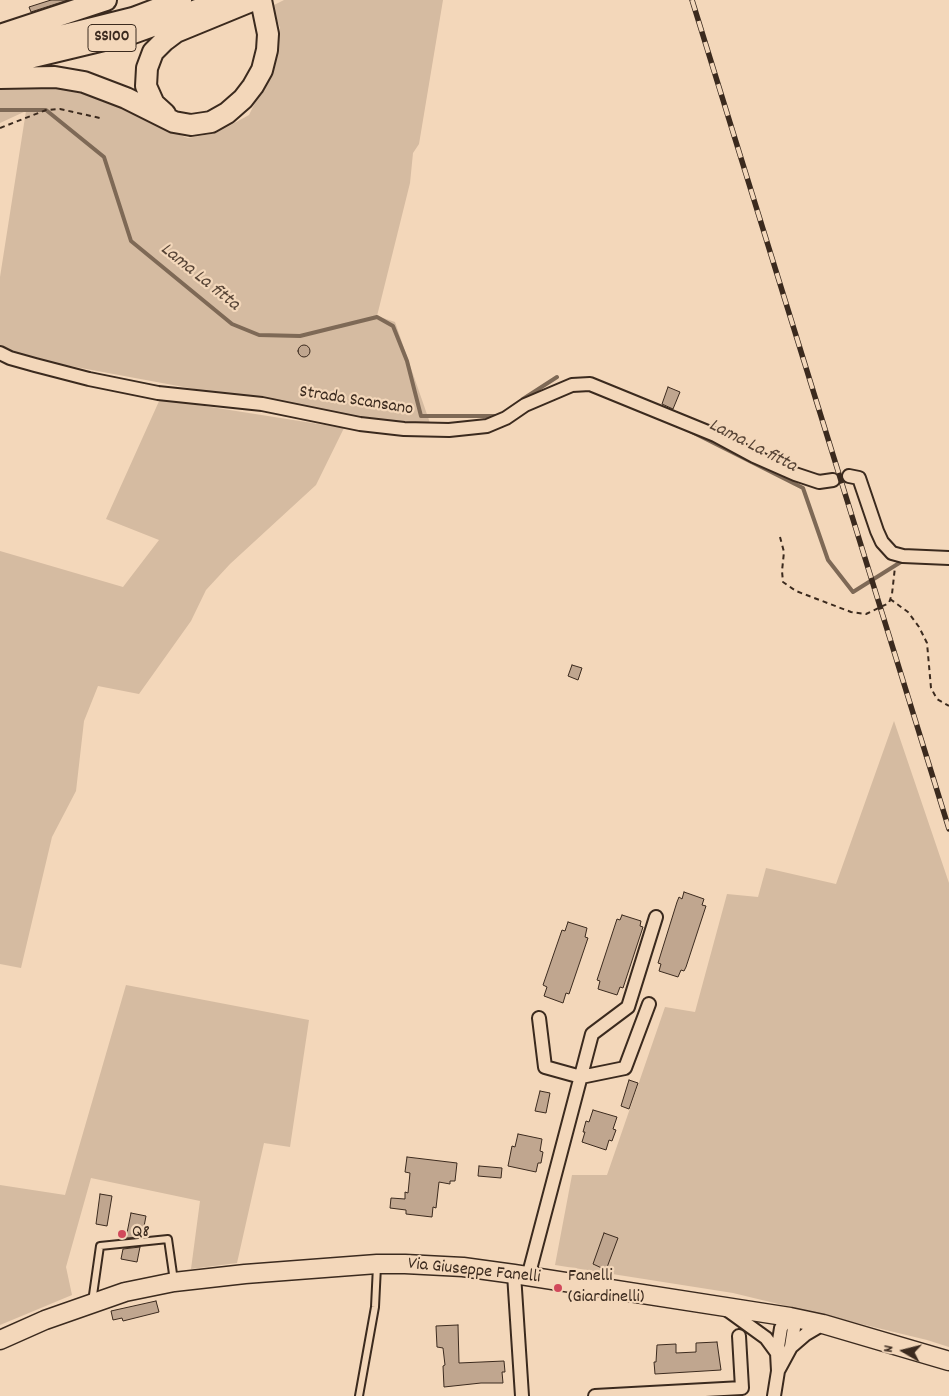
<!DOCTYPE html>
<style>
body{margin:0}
#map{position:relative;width:949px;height:1396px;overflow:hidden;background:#f3d7ba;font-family:Dekko,sans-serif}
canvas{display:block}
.north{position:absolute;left:879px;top:1326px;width:50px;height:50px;-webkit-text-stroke:4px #f3d7ba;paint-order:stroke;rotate:278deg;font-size:14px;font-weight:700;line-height:20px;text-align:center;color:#3b2a1e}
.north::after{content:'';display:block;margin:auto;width:18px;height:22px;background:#3b2a1e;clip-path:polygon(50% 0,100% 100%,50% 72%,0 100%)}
</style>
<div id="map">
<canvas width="949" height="1396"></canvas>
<div class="north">N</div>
</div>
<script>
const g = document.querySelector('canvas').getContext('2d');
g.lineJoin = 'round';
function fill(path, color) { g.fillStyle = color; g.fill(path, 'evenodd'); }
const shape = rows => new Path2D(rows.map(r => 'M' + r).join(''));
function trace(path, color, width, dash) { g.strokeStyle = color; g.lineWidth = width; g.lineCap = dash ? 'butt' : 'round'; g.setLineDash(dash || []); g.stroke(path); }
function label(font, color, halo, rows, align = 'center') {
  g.font = font + ' Dekko,sans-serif'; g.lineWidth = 4.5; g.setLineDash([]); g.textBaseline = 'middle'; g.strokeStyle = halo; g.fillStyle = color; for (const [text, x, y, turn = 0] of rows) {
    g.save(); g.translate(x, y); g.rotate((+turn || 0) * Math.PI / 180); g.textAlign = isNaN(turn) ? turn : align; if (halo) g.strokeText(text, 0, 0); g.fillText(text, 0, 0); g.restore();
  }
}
const green = shape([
 [284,0,443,0,419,144,413,153,410,183,377,316,395,322,430,423,356,419,11,355,0,348,0,277,26,111,0,123,0,88,52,87,103,96,161,128,188,138,216,133,249,115,267,78,277,51,280,28,272,6],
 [160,399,344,428,316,485,230,564,206,590,191,621,139,694,98,686,84,721,76,791,52,837,21,968,0,964,0,551,123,587,159,540,106,519],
 [894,721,949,883,949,1347,927,1340,733,1293,555,1265,572,1175,607,1175,665,1007,695,1012,727,894,758,897,766,868,836,884],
 [126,985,309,1020,290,1147,264,1143,237,1263,191,1269,200,1201,91,1178,66,1267,72,1295,0,1325,0,1185,65,1195]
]);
const stream = shape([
 [0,110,46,110,104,157,131,241,232,324,259,335,300,336,377,317,393,326,407,361,421,416,499,416],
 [523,399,557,377],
 [686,429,803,488,828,560,853,592,904,560]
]);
const building = shape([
 [51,0,68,0,31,12,29,7,51,0],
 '298 351a6 6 0 1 1 12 0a6 6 0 1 1-12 0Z',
 [668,387,680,392,673,409,662,404,668,387],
 [572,665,582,668,578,680,568,676,572,665],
 [684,892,704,899,702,905,706,906,686,967,684,971,681,970,678,977,659,971,661,964,658,963,677,902,679,897,682,899,684,892],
 [622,915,641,921,640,926,643,927,623,988,620,987,617,995,598,989,600,981,597,980,617,919,620,920,622,915],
 [568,922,587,928,585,937,588,938,569,994,566,993,563,1003,544,996,547,987,543,985,562,930,565,931,568,922],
 [629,1080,638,1083,629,1109,621,1106,629,1080],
 [540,1091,550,1093,546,1113,535,1111,540,1091],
 [593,1110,617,1117,613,1129,616,1130,612,1141,609,1140,606,1150,582,1142,585,1132,583,1132,586,1121,589,1122,593,1110],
 [518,1134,542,1139,540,1151,543,1152,541,1163,538,1163,536,1172,508,1166,512,1146,515,1147,518,1134],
 [407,1157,457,1163,455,1181,450,1181,450,1184,439,1182,436,1208,433,1207,432,1217,406,1214,406,1210,390,1208,391,1198,405,1199,405,1192,408,1193,410,1173,405,1172,407,1157],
 [479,1166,502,1168,501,1178,478,1176,479,1166],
 [100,1194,112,1196,107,1226,96,1224,100,1194],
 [131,1213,146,1216,142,1237,126,1238,131,1213],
 [604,1233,618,1238,606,1270,593,1264,604,1233],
 [140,1247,137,1262,121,1259,123,1249,140,1247],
 [156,1301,159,1312,123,1321,122,1318,113,1320,111,1311,156,1301],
 [458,1325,459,1363,504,1361,505,1372,502,1372,503,1383,481,1383,444,1387,443,1366,445,1365,443,1348,437,1347,436,1326,458,1325],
 [717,1342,721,1370,655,1374,654,1362,656,1362,657,1345,676,1344,676,1353,696,1352,696,1343,717,1342]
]);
const path = shape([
 [0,128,46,110,60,109,100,118],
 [780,537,784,552,782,571,783,582,796,591,851,612,866,614,889,603,892,594,895,567],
 [890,599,908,612,919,627,927,643,931,688,937,699,949,706]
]);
const service = shape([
 [92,1302,100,1246,168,1239,174,1281],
 [359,1396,375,1307,377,1266]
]);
const minor = shape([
 [0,353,10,358,35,365,89,379,158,393,262,404,360,424,404,429,449,430,487,426,506,418,525,405,572,385,590,384,715,435,754,456,795,474,819,482,833,480],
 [849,476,859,478,877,531,882,542,892,553,903,556,949,558],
 [539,1018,545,1067,581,1077,625,1068,649,1004],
 [514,1274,522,1396],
 [528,1277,592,1034,628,1007,656,917],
 [726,1309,766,1338,777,1353,778,1371,774,1396],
 [777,1353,781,1328,785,1322,790,1317,794,1328,791,1347],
 [778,1371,791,1347,806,1334,823,1324],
 [595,1396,742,1388,739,1336]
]);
const secondary = shape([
 [0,1340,45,1320,125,1292,174,1282,245,1274,377,1264,405,1264,463,1267,514,1274,790,1317,823,1324,949,1361]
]);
const trunk = shape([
 [0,35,106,0],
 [0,48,31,43,93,28,133,18,181,0],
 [0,65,133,33,197,10,220,0],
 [0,78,55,77,84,82,126,98,174,122,191,125,211,122,227,113,243,99,253,86,262,70,267,50,268,34,261,0],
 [165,114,154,104,146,86,147,68,153,52,164,41,176,32,254,0]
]);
const rail = shape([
 [692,0,949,829]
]);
const markers = [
 [122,1234,5,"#d1495b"],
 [558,1288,5,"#d1495b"]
];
const shields = [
 [112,38,48]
];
const shieldNames = [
 ["SS100",112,38]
];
const streetNames = [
 ["Strada Scansano",356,402,9],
 ["Via Giuseppe Fanelli",474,1272,6]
];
const poiNames = [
 ["Q8",132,1234],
 ["Fanelli",568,1278],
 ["(Giardinelli)",568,1299]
];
const waterNames = [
 ["Lama La fitta",199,278,39],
 ["Lama La fitta",752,447,27]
];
fill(green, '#d5bba1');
trace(stream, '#7e6956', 4);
fill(building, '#c0a68f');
trace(building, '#3b2a1e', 1);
trace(service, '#3b2a1e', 10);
trace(minor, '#3b2a1e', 16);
trace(secondary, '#3b2a1e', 21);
trace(trunk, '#3b2a1e', 24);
trace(path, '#3b2a1e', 2, [5, 4]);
trace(service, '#f3d7ba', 6);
trace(minor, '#f3d7ba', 12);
trace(secondary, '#f3d7ba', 18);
trace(trunk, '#f3d7ba', 20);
trace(rail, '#3b2a1e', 5.5);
trace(rail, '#f3d7ba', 4, [11]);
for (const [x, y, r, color] of markers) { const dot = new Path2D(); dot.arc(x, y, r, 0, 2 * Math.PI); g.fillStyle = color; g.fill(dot); trace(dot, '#f3d7ba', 2); }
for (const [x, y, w] of shields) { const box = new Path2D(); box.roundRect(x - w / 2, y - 13.5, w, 27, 4); g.fillStyle = '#f3d7ba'; g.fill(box); trace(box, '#3b2a1e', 1); }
label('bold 16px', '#3b2a1e', null, shieldNames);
label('18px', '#3b2a1e', '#f3d7ba', streetNames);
label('18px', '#3b2a1e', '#f3d7ba', poiNames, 'left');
label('italic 19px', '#574436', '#f3d7ba', waterNames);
</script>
